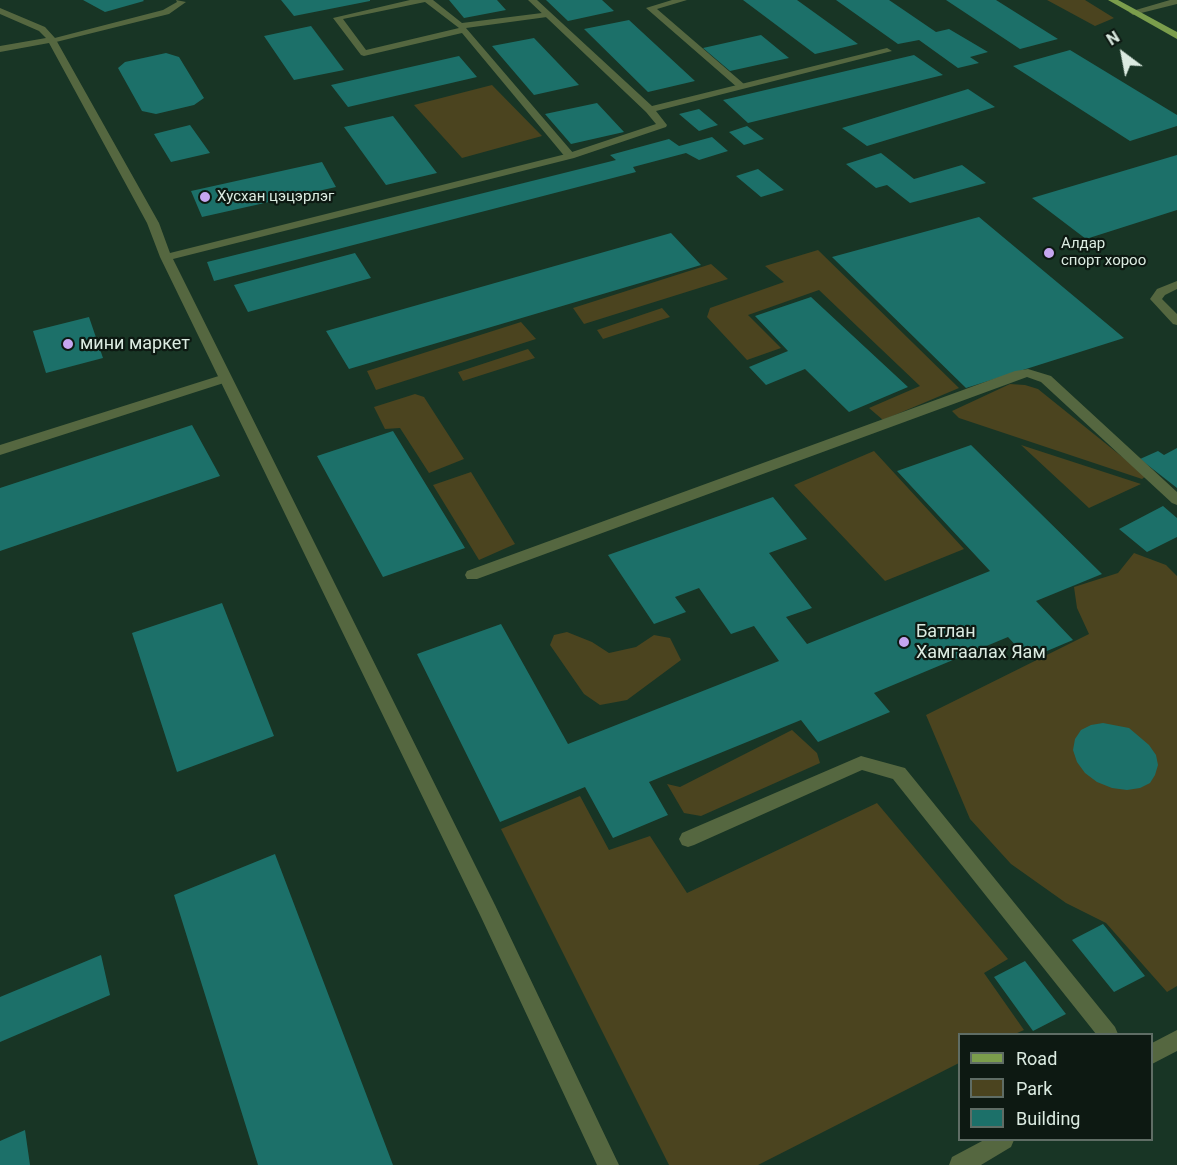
<!DOCTYPE html>
<meta charset="utf-8">
<style>
body{margin:0}
#map{position:relative;width:1177px;height:1165px;overflow:hidden;background:#183525;font-family:Roboto,sans-serif}
canvas{display:block}
.legend{position:absolute;left:958px;top:1033px;width:195px;height:108px;box-sizing:border-box;background:#0d1912;border:2px solid #5f6d65;margin:0;padding:8px 10px;list-style:none;font-size:18px;color:#dbebe1}
.legend li{display:flex;align-items:center;gap:12px;height:30px}
.legend b{width:30px;border:2px solid #5f6d65}
.north{position:absolute;left:1093px;top:24px;width:60px;height:60px;-webkit-text-stroke:4px #0d1912;paint-order:stroke;rotate:328deg;font-size:16px;font-weight:700;line-height:24px;text-align:center;color:#dbebe1}
.north::after{content:'';display:block;margin:auto;width:21px;height:27px;background:#dbebe1;clip-path:polygon(50% 0,100% 100%,50% 72%,0 100%)}
</style>
<div id="map">
<canvas width="1177" height="1165"></canvas>
<ul class="legend">
<li><b style="height:8px;background:#7b9e4c"></b>Road</li>
<li><b style="height:16px;background:#4b441f"></b>Park</li>
<li><b style="height:16px;background:#1c7069"></b>Building</li>
</ul>
<div class="north">N</div>
</div>
<script>
const g = document.querySelector('canvas').getContext('2d');
g.lineJoin = 'round';
function fill(path, color) { g.fillStyle = color; g.fill(path, 'evenodd'); }
const shape = rows => new Path2D(rows.map(r => 'M' + r).join(''));
function trace(path, color, width, dash) { g.strokeStyle = color; g.lineWidth = width; g.lineCap = dash ? 'butt' : 'round'; g.setLineDash(dash || []); g.stroke(path); }
function label(font, color, halo, rows, align = 'center') {
  g.font = font + ' Roboto,sans-serif'; g.lineWidth = 4.5; g.setLineDash([]); g.textBaseline = 'middle'; g.strokeStyle = halo; g.fillStyle = color; for (const [text, x, y, turn = 0] of rows) {
    g.save(); g.translate(x, y); g.rotate((+turn || 0) * Math.PI / 180); g.textAlign = isNaN(turn) ? turn : align; if (halo) g.strokeText(text, 0, 0); g.fillText(text, 0, 0); g.restore();
  }
}
const green = shape([
 [1047,0,1085,0,1114,18,1095,26],
 [492,85,542,136,462,158,414,105],
 [818,250,959,388,883,420,869,408,920,386,819,290,748,315,781,348,747,360,707,317,710,308,784,282,765,266],
 [711,264,728,279,584,324,573,308],
 [662,308,670,317,603,339,597,330],
 [521,322,536,339,376,390,367,371],
 [528,349,535,358,463,381,458,372],
 [1010,384,1025,385,1038,389,1146,476,1142,479,959,418,952,411],
 [415,394,424,397,464,459,429,473,400,428,385,429,374,407],
 [1021,445,1141,484,1089,508],
 [874,451,964,549,885,581,794,485],
 [471,472,515,544,479,560,433,485],
 [1134,553,1166,565,1177,576,1177,986,1167,992,1106,923,1066,903,1011,864,970,819,926,715,1089,634,1077,608,1074,587,1118,573],
 [567,632,592,642,609,653,636,647,654,635,670,638,681,660,627,700,600,705,584,694,550,645,554,635],
 [792,730,817,753,820,763,701,816,684,813,667,784,680,787],
 [580,796,609,850,650,836,687,893,877,803,1008,959,984,973,1024,1030,1015,1034,960,1034,959,1063,758,1165,669,1165,501,829]
]);
const building = shape([
 [83,0,143,0,144,1,105,12],
 [281,0,370,0,370,1,294,16],
 [449,0,497,0,506,10,464,18],
 [546,0,602,0,614,11,568,21],
 [743,0,797,0,858,44,815,54],
 [836,0,889,0,936,32,949,29,988,52,970,57,979,63,958,68,919,40,898,44],
 [946,0,996,0,1058,39,1020,49],
 [629,20,695,81,648,92,584,29],
 [311,26,344,70,294,80,264,36],
 [761,35,789,58,730,71,703,48],
 [534,38,579,85,534,95,492,46],
 [1070,50,1177,115,1177,126,1130,141,1013,66],
 [166,53,179,57,204,98,194,105,156,114,142,111,118,68,125,62],
 [914,55,943,75,748,123,723,100],
 [459,56,477,77,348,107,331,85],
 [968,89,995,107,867,146,842,128],
 [597,103,624,132,571,144,545,114],
 [699,109,718,125,699,131,679,114],
 [393,116,437,173,386,185,344,127],
 [190,125,210,153,171,162,154,134],
 [747,126,764,139,744,145,729,132],
 [712,137,728,151,699,160,686,153,633,167,636,172,214,281,207,262,616,160,610,155,669,139,679,146],
 [881,153,914,179,962,165,986,183,910,203,887,185,876,188,846,164],
 [1177,155,1177,210,1086,239,1032,198],
 [322,162,336,187,202,217,191,191],
 [758,169,784,190,761,197,736,176],
 [979,217,1124,338,966,388,832,257],
 [671,233,701,265,349,369,326,331],
 [355,253,371,278,248,312,234,285],
 [811,297,908,387,849,412,805,369,766,385,749,367,788,351,755,316],
 [89,317,103,358,46,373,33,331],
 [192,425,220,476,0,551,0,488],
 [393,431,465,548,383,577,317,456],
 [971,445,1102,574,1036,601,1073,640,1028,659,1008,637,874,693,890,712,818,742,801,720,649,782,668,815,613,838,585,787,500,822,417,654,501,624,568,744,779,661,754,626,731,634,699,588,675,597,686,612,654,624,608,555,773,497,807,539,769,553,812,608,786,617,807,644,990,571,897,471],
 [1177,448,1177,488,1140,459,1158,451,1164,455],
 [1163,506,1177,518,1177,537,1147,552,1119,529],
 [222,603,274,736,177,772,132,633],
 [1103,723,1129,728,1149,745,1156,755,1158,765,1155,775,1150,783,1140,788,1127,790,1112,788,1097,782,1085,773,1077,762,1073,750,1075,739,1081,730,1091,725],
 [275,854,393,1165,258,1165,174,895],
 [1103,924,1145,976,1114,992,1072,940],
 [101,955,110,995,0,1042,0,997],
 [1025,961,1066,1014,1033,1031,994,977],
 [25,1130,30,1165,0,1165,0,1141]
]);
const service = shape([
 [176,0,186,2,169,14,52,43,47,40,163,10,177,2,176,0],
 [410,0,433,0,462,23,550,12,550,16,547,17,466,28,574,154,574,158,566,158,462,33,364,56,361,55,333,18,410,0],
 [425,2,459,28,366,50,343,19,425,2],
 [672,0,687,0,657,9,744,84,744,88,738,88,646,8,672,0],
 [1170,0,1177,0,1177,4,1133,15,1129,12,1170,0],
 [1177,281,1177,289,1165,295,1162,299,1177,314,1177,325,1173,324,1150,299,1157,289,1177,281],
 [1028,369,1051,376,1177,492,1177,505,1172,503,1041,382,1027,377,477,579,467,579,465,575,467,571,1015,371,1028,369],
 [225,374,230,375,231,378,230,381,0,455,0,445,225,374],
 [861,756,905,768,1115,1027,1118,1034,1096,1034,893,779,862,770,694,845,688,847,682,845,679,839,682,833,861,756],
 [1177,1030,1177,1051,1152,1064,1152,1043,1177,1030],
 [984,1140,1014,1140,1011,1147,981,1165,949,1165,952,1157,984,1140]
]);
const minor = shape([
 [528,0,537,0,652,106,887,48,892,51,656,111,667,125,666,127,574,158,173,259,495,905,619,1165,597,1165,481,917,160,257,147,223,49,43,0,52,0,46,46,38,39,31,0,14,0,8,45,27,55,38,159,223,170,253,566,154,656,124,646,112,528,0]
]);
const primary = shape([
 [1108,0,1118,0,1177,32,1177,39,1108,0]
]);
const markers = [
 [205,197,6,"#c6a6f0"],
 [1049,253,6,"#c6a6f0"],
 [68,344,6,"#c6a6f0"],
 [904,642,6,"#c6a6f0"]
];
const farPoinames = [
 ["Хусхан цэцэрлэг",217,197],
 ["Алдар",1061,244],
 ["спорт хороо",1061,261]
];
const poiNames = [
 ["мини маркет",80,344],
 ["Батлан",916,632],
 ["Хамгаалах Яам",916,653]
];
fill(green, '#4b441f');
fill(building, '#1c7069');
fill(service, '#556740');
fill(minor, '#556740');
fill(primary, '#7b9e4c');
for (const [x, y, r, color] of markers) { const dot = new Path2D(); dot.arc(x, y, r, 0, 2 * Math.PI); g.fillStyle = color; g.fill(dot); trace(dot, '#0d1912', 2); }
label('15px', '#dbebe1', '#0d1912', farPoinames, 'left');
label('18px', '#dbebe1', '#0d1912', poiNames, 'left');
</script>
